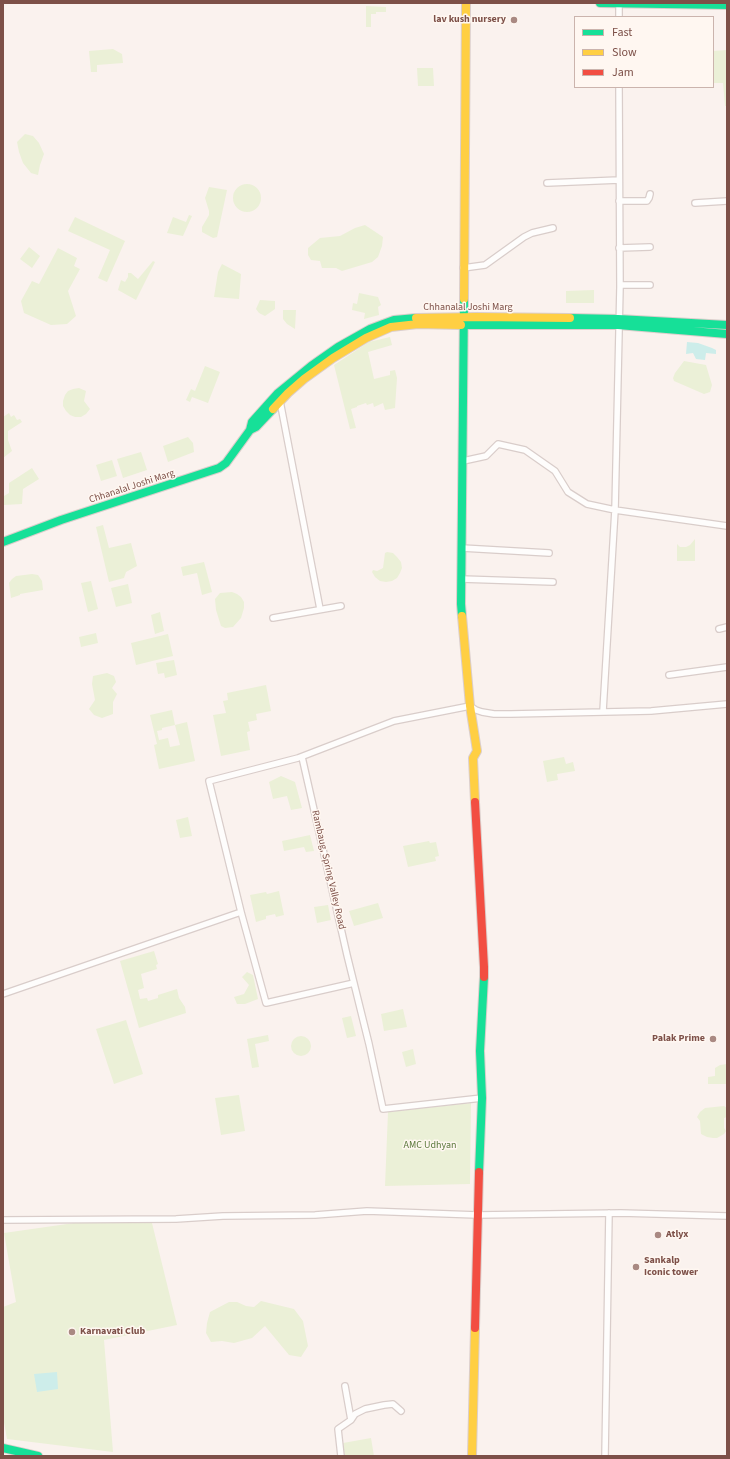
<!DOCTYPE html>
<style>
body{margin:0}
#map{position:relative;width:730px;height:1459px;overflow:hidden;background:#faf2ee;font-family:"Source Sans 3",sans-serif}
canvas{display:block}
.frame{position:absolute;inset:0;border:4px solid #7d5048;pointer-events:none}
.legend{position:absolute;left:574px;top:16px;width:140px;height:72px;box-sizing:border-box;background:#fff7f1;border:1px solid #cbb4ad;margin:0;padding:5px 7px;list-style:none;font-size:12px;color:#7d5048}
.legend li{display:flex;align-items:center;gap:8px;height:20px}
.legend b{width:20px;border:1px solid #cbb4ad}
</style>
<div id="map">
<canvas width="730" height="1459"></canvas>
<div class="frame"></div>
<ul class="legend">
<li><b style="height:5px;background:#16e098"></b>Fast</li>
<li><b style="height:5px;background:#ffcf43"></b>Slow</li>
<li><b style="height:5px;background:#f24e42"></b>Jam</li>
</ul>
</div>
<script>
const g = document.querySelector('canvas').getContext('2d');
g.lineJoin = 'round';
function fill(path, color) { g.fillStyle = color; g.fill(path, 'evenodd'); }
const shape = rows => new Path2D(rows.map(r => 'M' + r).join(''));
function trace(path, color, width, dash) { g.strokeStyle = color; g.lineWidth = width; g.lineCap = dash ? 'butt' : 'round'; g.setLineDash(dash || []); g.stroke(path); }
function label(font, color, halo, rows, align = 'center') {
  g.font = font + ' "Source Sans 3",sans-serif'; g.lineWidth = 3; g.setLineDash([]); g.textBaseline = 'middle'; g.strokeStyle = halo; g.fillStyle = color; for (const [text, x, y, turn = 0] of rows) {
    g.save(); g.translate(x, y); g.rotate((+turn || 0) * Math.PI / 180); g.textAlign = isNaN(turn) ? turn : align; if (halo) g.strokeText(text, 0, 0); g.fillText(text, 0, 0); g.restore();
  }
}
const green = shape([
 [366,6,386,7,386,12,376,12,376,14,371,14,371,27,366,27],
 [113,49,122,54,123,63,97,65,97,72,91,72,89,51],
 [727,50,727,106,725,106,723,83,713,83,713,51],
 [417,68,433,68,434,86,418,86],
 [25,134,33,136,39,143,44,154,40,165,38,175,31,173,23,163,19,152,17,142],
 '233 198a14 14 0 1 1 28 0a14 14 0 1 1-28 0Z',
 [209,187,227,190,217,237,213,238,202,232,202,227,209,215,209,211,205,198],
 [189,215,192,216,183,236,167,233,173,217,186,222],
 [75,217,125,241,107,282,98,278,110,250,68,231],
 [365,225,383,237,382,246,378,257,372,262,342,271,336,268,322,268,320,261,311,260,308,255,308,248,320,238,340,236,355,228],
 [29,247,40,256,32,268,20,259],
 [58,248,77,258,74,266,80,269,68,291,76,316,67,324,51,325,24,313,21,301,32,281,39,284],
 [153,261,155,262,136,300,118,290,121,280,125,282,128,277,128,273,131,273,138,279],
 [222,264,241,274,239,299,214,297,218,272],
 [594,290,594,303,566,303,566,291],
 [359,293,378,297,381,305,378,307,379,315,364,319,365,313,352,310,353,303,357,304],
 [260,300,275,301,275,309,265,316,259,313,256,309],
 [283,310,296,310,295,329,287,324,283,319],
 [390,337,392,345,368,352,374,379,390,375,390,371,395,370,397,378,395,408,385,410,383,403,374,407,373,403,367,405,366,403,357,406,357,407,351,409,356,428,350,429,334,365,369,342],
 [684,361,706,365,712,385,710,392,704,394,674,381,673,378,675,373],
 [205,366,220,372,208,403,192,397,190,402,186,400,191,389,195,391],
 [79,388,86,391,84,401,90,409,86,414,81,417,75,417,70,415,66,411,63,406,63,401,65,395,68,391,73,389],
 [9,413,11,417,14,415,17,420,20,419,22,422,8,431,8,440,12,451,3,458,3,417],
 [188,437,193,443,194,452,168,462,163,446],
 [141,452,147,470,123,478,117,459],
 [112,460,117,476,101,481,96,465],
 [32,468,39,479,23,489,22,504,4,505,3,498,4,496,9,493,9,483],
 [103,525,109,548,131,543,137,566,126,572,124,578,109,582,96,527],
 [695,539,695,561,677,561,677,544,680,547,686,547,690,545],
 [387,552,393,553,397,557,401,562,402,568,400,573,397,578,392,581,386,582,380,581,375,577,372,572,373,570,377,571,383,568,385,553],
 [204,562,212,592,202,595,197,573,183,576,181,567],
 [32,574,38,575,42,581,43,590,20,594,20,595,11,598,9,583,12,579,16,576],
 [91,581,98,609,88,612,81,583],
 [128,584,132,603,116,607,111,588],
 [232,592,237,594,241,597,244,602,244,608,241,618,233,627,225,628,221,626,216,610,215,599,220,593],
 [160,612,164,631,155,634,151,615],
 [96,633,98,643,81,647,79,637],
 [168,634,173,656,136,665,131,643],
 [174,660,177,675,165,678,164,673,158,674,156,663],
 [107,673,114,676,116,682,112,688,117,694,113,702,113,714,102,718,94,715,89,709,95,700,92,684,93,676],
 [266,685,271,711,256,714,257,720,248,722,250,731,247,732,250,750,221,756,213,715,226,713,223,701,228,700,227,693],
 [172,710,175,725,162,728,162,730,157,731,159,740,168,738,170,747,180,745,175,725,187,722,195,761,159,769,154,745,157,744,150,715],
 [564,757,566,764,573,762,575,771,557,774,558,780,547,782,543,761],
 [281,776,295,782,302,808,291,810,287,796,273,799,269,782],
 [188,817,192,836,180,838,176,820],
 [310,835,314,851,306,852,304,847,284,851,282,841],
 [429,841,430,843,436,842,439,856,435,857,436,861,408,867,403,846],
 [279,891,284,915,276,917,275,914,266,916,266,919,256,922,250,895,266,892,267,894],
 [378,903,383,918,354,926,349,911],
 [328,905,331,920,317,923,314,907],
 [154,951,158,964,156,965,157,969,141,974,144,988,138,990,140,999,147,998,148,1001,158,998,158,995,177,989,179,998,185,1007,186,1013,139,1028,120,961],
 [247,972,253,975,258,999,245,1004,237,1004,234,997,244,994,249,985,242,977],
 [403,1009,407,1027,384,1031,381,1014],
 [351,1016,356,1036,347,1038,342,1018],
 [126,1020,143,1074,114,1084,96,1029],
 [268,1035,269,1041,255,1044,259,1067,252,1068,247,1039],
 '291 1046a10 10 0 1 1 20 0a10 10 0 1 1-20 0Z',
 [413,1049,416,1064,406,1067,402,1052],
 [727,1064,727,1084,708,1084,708,1077,715,1076,715,1068,720,1065],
 [239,1095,245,1131,221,1135,215,1098],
 [471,1103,470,1184,385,1186,388,1112],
 [724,1106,727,1108,727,1117,724,1118,724,1128,726,1131,724,1134,717,1138,713,1138,707,1137,701,1134,700,1121,697,1117,700,1112,705,1108],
 [74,1223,152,1223,177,1325,104,1340,113,1452,7,1439,3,1417,3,1307,16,1302,4,1233],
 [261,1301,294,1309,303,1321,308,1346,301,1357,289,1355,265,1326,252,1338,234,1343,222,1341,211,1342,206,1333,207,1323,210,1312,229,1302,237,1302,246,1306,254,1307],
 [371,1438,374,1456,345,1456,343,1443]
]);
const water = shape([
 [687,342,698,343,712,348,716,350,716,354,706,353,705,360,696,359,693,353,686,354],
 [57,1372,58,1389,37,1392,34,1374]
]);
const street = shape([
 [619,3,619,17],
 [547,183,619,180],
 [619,201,647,201,649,198,650,194],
 [695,203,727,201],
 [619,248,650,247],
 [463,268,485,265,524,237,532,233,553,228],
 [620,285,650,285],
 [280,401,320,609],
 [463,461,486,456,498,444,525,450,555,471,568,492,587,504,615,510,727,526],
 [462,548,549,553],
 [461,579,553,582],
 [273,618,341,606],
 [719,629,727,627],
 [669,675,727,667],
 [603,711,615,510,620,287,619,87],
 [302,757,347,955,369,1044,383,1109,482,1098],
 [241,912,266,1003,354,983],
 [3,994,241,912,209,781,298,758,394,721,470,706,476,710,482,712,494,714,511,714,651,711,727,704],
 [3,1220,176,1219,223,1216,315,1215,367,1211,477,1215,621,1213,727,1216],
 [351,1420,355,1414,365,1409,384,1405,393,1404,401,1411],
 [341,1456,338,1429,351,1420,345,1386],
 [605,1456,609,1213]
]);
const fast = shape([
 [600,3,727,5],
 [570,318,618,319,727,325],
 [461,325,618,325,727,334],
 [250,430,252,422,278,393,311,366,338,347,370,329,394,320,416,318],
 [3,542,61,520,219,468,226,463,250,430,256,427,273,409],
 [462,616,461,604,464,299],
 [479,1172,482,1098,480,1051,484,977],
 [3,1448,38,1456]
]);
const slow = shape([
 [464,299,466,3],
 [416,318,476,317,570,318],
 [273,409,288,393,304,379,333,358,366,338,391,327,418,324,461,325],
 [462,616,470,706,477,751,473,758,475,802],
 [472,1456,475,1328]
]);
const jam = shape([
 [475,802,484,967,484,977],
 [475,1328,479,1172]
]);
const markers = [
 [514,20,4,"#a98982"],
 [713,1039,4,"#a98982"],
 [658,1235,4,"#a98982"],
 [636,1267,4,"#a98982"],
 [72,1332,4,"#a98982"]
];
const poiNames = [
 ["lav kush nursery",506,20,"right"],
 ["Palak Prime",705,1039,"right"],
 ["Atlyx",666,1235],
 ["Sankalp",644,1261],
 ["Iconic tower",644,1273],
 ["Karnavati Club",80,1332]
];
const streetNames = [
 ["Chhanalal Joshi Marg",468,308],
 ["Chhanalal Joshi Marg",132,487,-18],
 ["Rambaug, Spring Valley Road",328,870,77]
];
const parkNames = [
 ["AMC Udhyan",430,1146]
];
fill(green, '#ebf0d7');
fill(water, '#cdedea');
trace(street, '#d9cdca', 8);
trace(fast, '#dbcecb', 10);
trace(slow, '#dbcecb', 10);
trace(jam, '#dbcecb', 10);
trace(street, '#fefdfc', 5.5);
trace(fast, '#16e098', 8);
trace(slow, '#ffcf43', 8);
trace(jam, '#f24e42', 8);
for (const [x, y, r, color] of markers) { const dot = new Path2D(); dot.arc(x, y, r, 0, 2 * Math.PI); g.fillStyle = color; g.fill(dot); trace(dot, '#fff7f1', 1.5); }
label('bold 10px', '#7d5048', '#fff7f1', poiNames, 'left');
label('10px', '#7d5048', '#fff7f1', streetNames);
label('10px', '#597739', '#fff7f1', parkNames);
</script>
